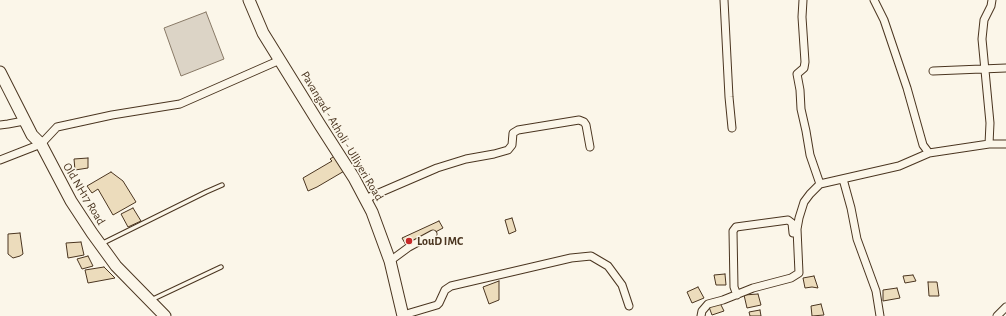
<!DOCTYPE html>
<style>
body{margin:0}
canvas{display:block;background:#fbf6e9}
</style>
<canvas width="1006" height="316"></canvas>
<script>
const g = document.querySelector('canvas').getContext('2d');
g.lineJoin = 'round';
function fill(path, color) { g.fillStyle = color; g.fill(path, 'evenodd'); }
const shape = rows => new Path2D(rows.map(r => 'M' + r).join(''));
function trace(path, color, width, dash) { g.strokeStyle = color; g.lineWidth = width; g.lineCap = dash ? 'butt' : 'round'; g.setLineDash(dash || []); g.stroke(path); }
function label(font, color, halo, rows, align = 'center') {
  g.font = font + ' "Alegreya Sans",sans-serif'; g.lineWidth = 3; g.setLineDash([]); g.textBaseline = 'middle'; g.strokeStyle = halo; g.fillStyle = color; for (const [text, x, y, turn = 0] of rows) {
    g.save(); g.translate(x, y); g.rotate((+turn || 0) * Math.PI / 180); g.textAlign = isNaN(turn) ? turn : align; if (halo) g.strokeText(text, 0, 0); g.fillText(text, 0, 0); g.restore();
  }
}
const water = shape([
 [206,12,224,59,181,76,164,28,206,12]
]);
const building = shape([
 [336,155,346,170,317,187,308,191,303,178,332,161,330,159,336,155],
 [88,158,88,168,75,170,74,159,88,158],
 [111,172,123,181,136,202,113,215,98,189,92,193,87,186,111,172],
 [133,208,141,221,128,227,121,214,133,208],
 [512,218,516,231,509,234,505,220,512,218],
 [439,221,443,228,407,247,402,238,439,221],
 [20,233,23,254,20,256,13,258,8,254,8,234,20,233],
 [81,242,84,255,68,258,66,243,81,242],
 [88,256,93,266,82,269,77,259,88,256],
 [104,267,115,278,88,283,85,270,104,267],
 [725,274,726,285,716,285,714,275,725,274],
 [913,275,916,281,905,283,903,276,913,275],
 [814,276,818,288,812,287,805,288,803,278,814,276],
 [499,281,499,300,489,304,483,287,499,281],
 [928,282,937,282,939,296,929,296,928,282],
 [698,287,704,298,692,303,687,292,698,287],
 [897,288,900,298,883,301,883,290,897,288],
 [758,294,761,305,747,308,744,295,758,294],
 [720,303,724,311,712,315,709,307,720,303],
 [821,304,824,315,812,316,811,306,821,304],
 [760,310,761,316,750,316,749,312,760,310]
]);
const lane = shape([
 [101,244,206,192,222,185],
 [151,300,221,267]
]);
const street = shape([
 [724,0,729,97,732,128],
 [874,0,884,20,907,88,923,145,929,153,989,144,990,123,982,39,984,20,991,6,992,0],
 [933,71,1006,68],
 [0,125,8,124,24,121],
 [989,144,1006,144],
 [0,160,41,144,57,127,112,115,180,104,280,60],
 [843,179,851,208,857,239,876,291,880,316],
 [820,184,899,166,929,153],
 [365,199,437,168,466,159,494,154,508,150,512,145,513,133,518,130,579,120,584,122,586,125,590,147],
 [390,261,409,247,433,234],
 [737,295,734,287,733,231,736,227,788,220,792,223,793,233,794,233],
 [403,315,437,305,439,303,445,290,451,286,571,258,591,256,608,266,622,285,629,306],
 [701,316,702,311,708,304,723,300,753,288,791,278,799,273,797,229,799,218,804,202,810,194,820,184,810,155,806,131,801,109,800,90,797,74,804,68,805,62,802,17,803,0],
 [997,316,1006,307]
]);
const primary = shape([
 [249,0,263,33,320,125,354,178,372,212,390,261,403,316],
 [0,72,32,135,41,144,71,201,92,233,116,266,165,316]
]);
const markers = [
 [409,241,4,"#c62828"]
];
const streetNames = [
 ["Pavangad - Atholi - Ulliyeri Road",342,136,59],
 ["Old NH17 Road",84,194,59]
];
const poiNames = [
 ["LouD IMC",417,241]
];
fill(water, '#dcd4c6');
trace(water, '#887966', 1);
fill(building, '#ecdcbc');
trace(building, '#4a3520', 1);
trace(lane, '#4a3520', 5.5);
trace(street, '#4a3520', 9);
trace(primary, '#4a3520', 13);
trace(lane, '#fbf6e9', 3.5);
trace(street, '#fbf6e9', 7);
trace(primary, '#fbf6e9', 11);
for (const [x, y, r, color] of markers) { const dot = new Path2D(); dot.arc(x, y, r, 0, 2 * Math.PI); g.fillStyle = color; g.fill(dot); trace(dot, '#fbf6e9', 1.5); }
label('12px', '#4a3520', '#fbf6e9', streetNames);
label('bold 12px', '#4a3520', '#fbf6e9', poiNames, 'left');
</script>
